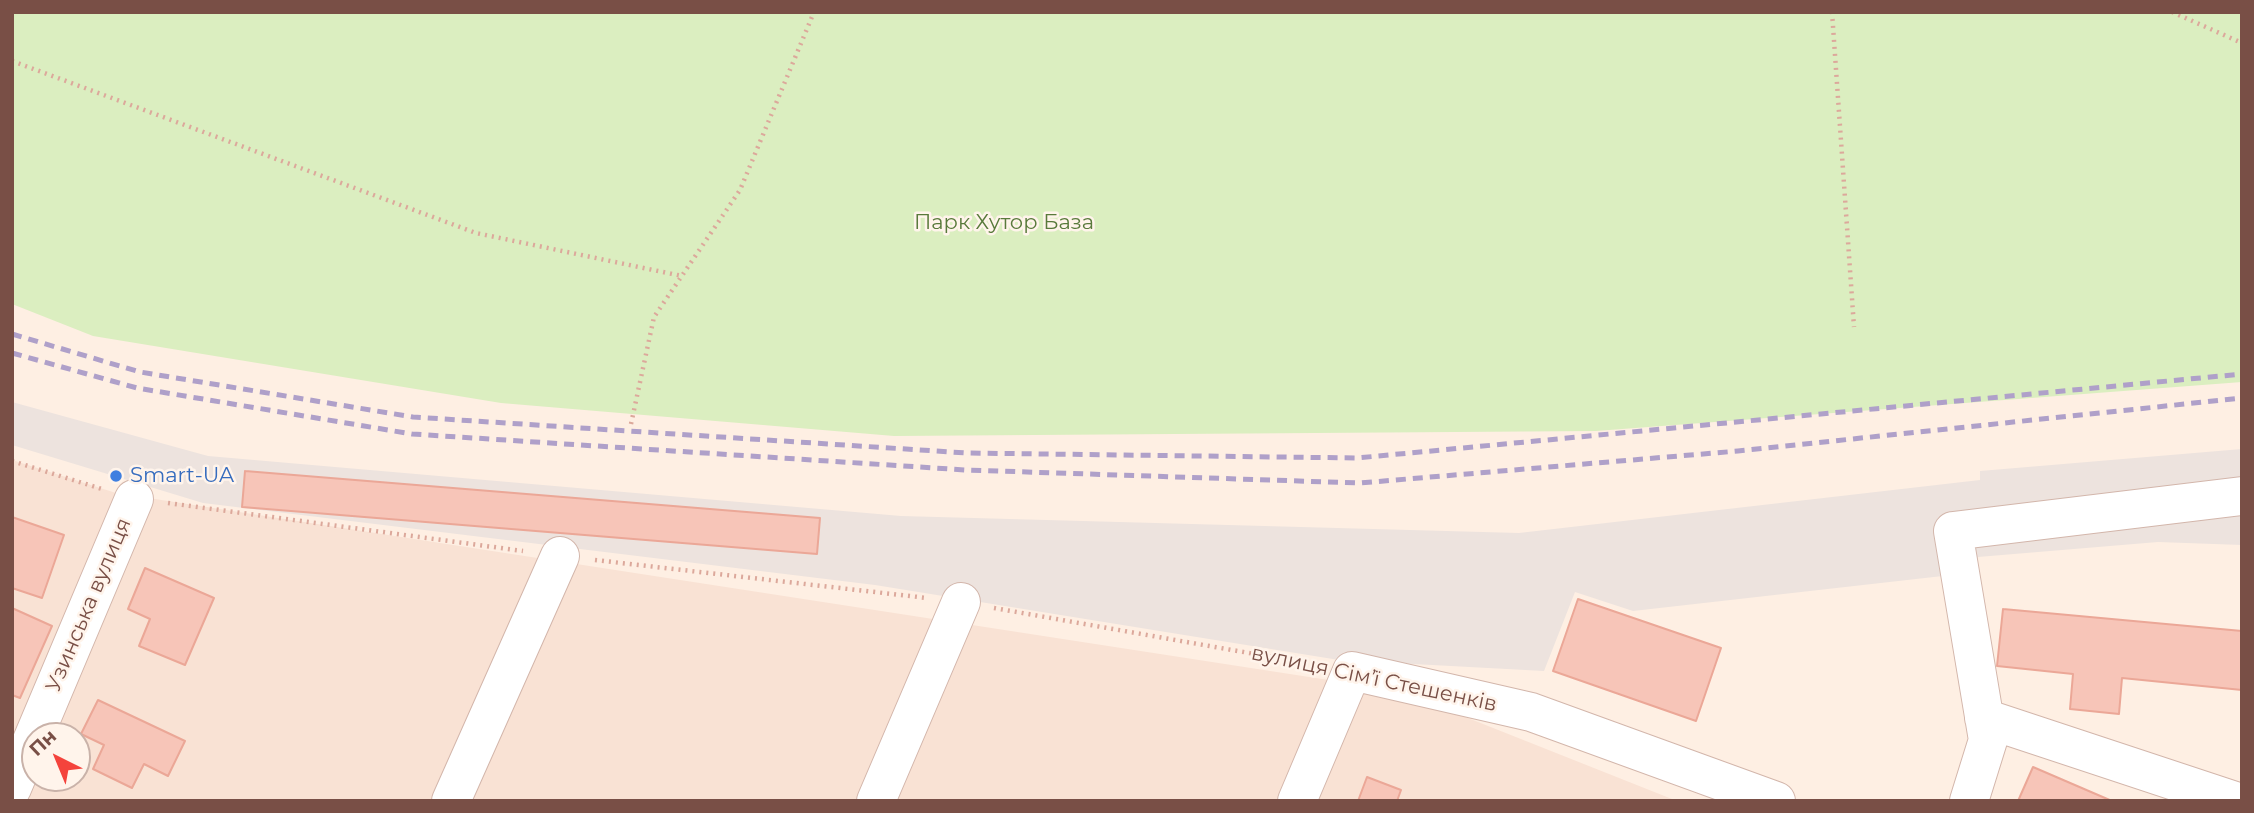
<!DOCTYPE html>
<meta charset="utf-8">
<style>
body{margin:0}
#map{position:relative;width:2254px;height:813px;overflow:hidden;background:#feefe3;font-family:Montserrat,sans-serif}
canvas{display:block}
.frame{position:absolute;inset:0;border:14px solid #794f46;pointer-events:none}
.north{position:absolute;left:21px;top:722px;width:70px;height:70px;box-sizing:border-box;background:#fff4eb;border:2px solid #c9b2a9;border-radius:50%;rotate:317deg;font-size:19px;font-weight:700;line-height:28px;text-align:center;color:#794f46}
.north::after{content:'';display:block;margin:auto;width:24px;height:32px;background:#f4433c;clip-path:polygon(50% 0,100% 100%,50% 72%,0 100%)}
</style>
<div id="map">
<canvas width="2254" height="813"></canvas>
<div class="frame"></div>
<div class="north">Пн</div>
</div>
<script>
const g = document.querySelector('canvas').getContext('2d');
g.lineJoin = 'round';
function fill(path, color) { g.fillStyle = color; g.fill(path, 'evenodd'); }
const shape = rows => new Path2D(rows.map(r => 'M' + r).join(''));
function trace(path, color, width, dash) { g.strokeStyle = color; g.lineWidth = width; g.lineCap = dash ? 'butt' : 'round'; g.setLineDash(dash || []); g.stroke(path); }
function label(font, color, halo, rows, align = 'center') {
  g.font = font + ' Montserrat,sans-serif'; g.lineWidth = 5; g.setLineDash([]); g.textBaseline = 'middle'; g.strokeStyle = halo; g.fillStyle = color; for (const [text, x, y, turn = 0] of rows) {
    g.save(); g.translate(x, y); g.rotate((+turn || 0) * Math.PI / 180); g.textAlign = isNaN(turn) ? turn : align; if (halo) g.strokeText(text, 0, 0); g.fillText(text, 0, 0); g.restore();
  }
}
const residential = shape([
 [12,460,116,493,1400,691,1677,801,12,801],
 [35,736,77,736,77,778,35,778]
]);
const industrial = shape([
 [12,402,208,456,901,516,1519,533,1980,480,1980,471,2242,449,2242,545,2158,542,1978,557,1978,572,1633,611,1575,592,1544,671,1339,660,875,585,203,503,12,445]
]);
const green = shape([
 [12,12,2242,12,2242,382,1596,431,894,436,501,403,93,336,12,304]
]);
const building = shape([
 [245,471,820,518,817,554,242,507,245,471],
 [12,517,64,535,42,598,12,588,12,517],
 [145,568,214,598,185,665,139,646,150,619,128,609,145,568],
 [1578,599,1721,648,1696,721,1553,671,1578,599],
 [12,608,52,626,20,698,12,695,12,608],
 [2003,609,2242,631,2242,690,2122,678,2119,714,2070,709,2073,674,1997,666,2003,609],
 [98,700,185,741,168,776,144,764,132,788,93,769,104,745,81,734,98,700],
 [2033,767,2112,801,2018,801,2033,767],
 [1367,777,1401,790,1397,801,1358,801,1367,777]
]);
const path = shape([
 [1832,12,1854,327],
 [2172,12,2242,43],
 [12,61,476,233,682,276],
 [631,424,654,317,740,190,814,12],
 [12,461,102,489],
 [168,503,523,551],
 [595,560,927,598],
 [994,608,1317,665]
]);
const minor = shape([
 [1984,718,2235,801],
 [12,788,134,499],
 [451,801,560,556],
 [876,801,961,602],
 [1297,801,1352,671,1531,712,1776,801],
 [1969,801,1988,740,1953,531,2242,496]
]);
const rail = shape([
 [12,334,140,372,413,417,967,453,1357,458,2242,374],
 [12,353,137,388,412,434,966,470,1360,483,1738,451,2242,398]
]);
const markers = [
 [116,476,7,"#3f7fe0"]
];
const parkNames = [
 ["Парк Хутор База",1004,223]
];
const shopNames = [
 ["Smart-UA",130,476]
];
const streetNames = [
 ["Узинська вулиця",89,605,-67],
 ["вулиця Сімʼї Стешенків",1374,679,12]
];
fill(residential, '#f9e2d4');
fill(industrial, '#ede3de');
fill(green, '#dbeec0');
fill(building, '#f7c5b8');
trace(building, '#eba797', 2);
trace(minor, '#d3b6ab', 40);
trace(path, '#dca89b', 4.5, [2, 5]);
trace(minor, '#fff', 38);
trace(rail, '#afa0c9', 5, [10, 7]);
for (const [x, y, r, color] of markers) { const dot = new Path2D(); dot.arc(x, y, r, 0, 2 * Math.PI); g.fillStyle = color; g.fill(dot); trace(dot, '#fff4eb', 2.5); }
label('21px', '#597a3b', '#fff4eb', parkNames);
label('21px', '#366cbe', '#fff4eb', shopNames, 'left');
label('21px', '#794f46', '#fff4eb', streetNames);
</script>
